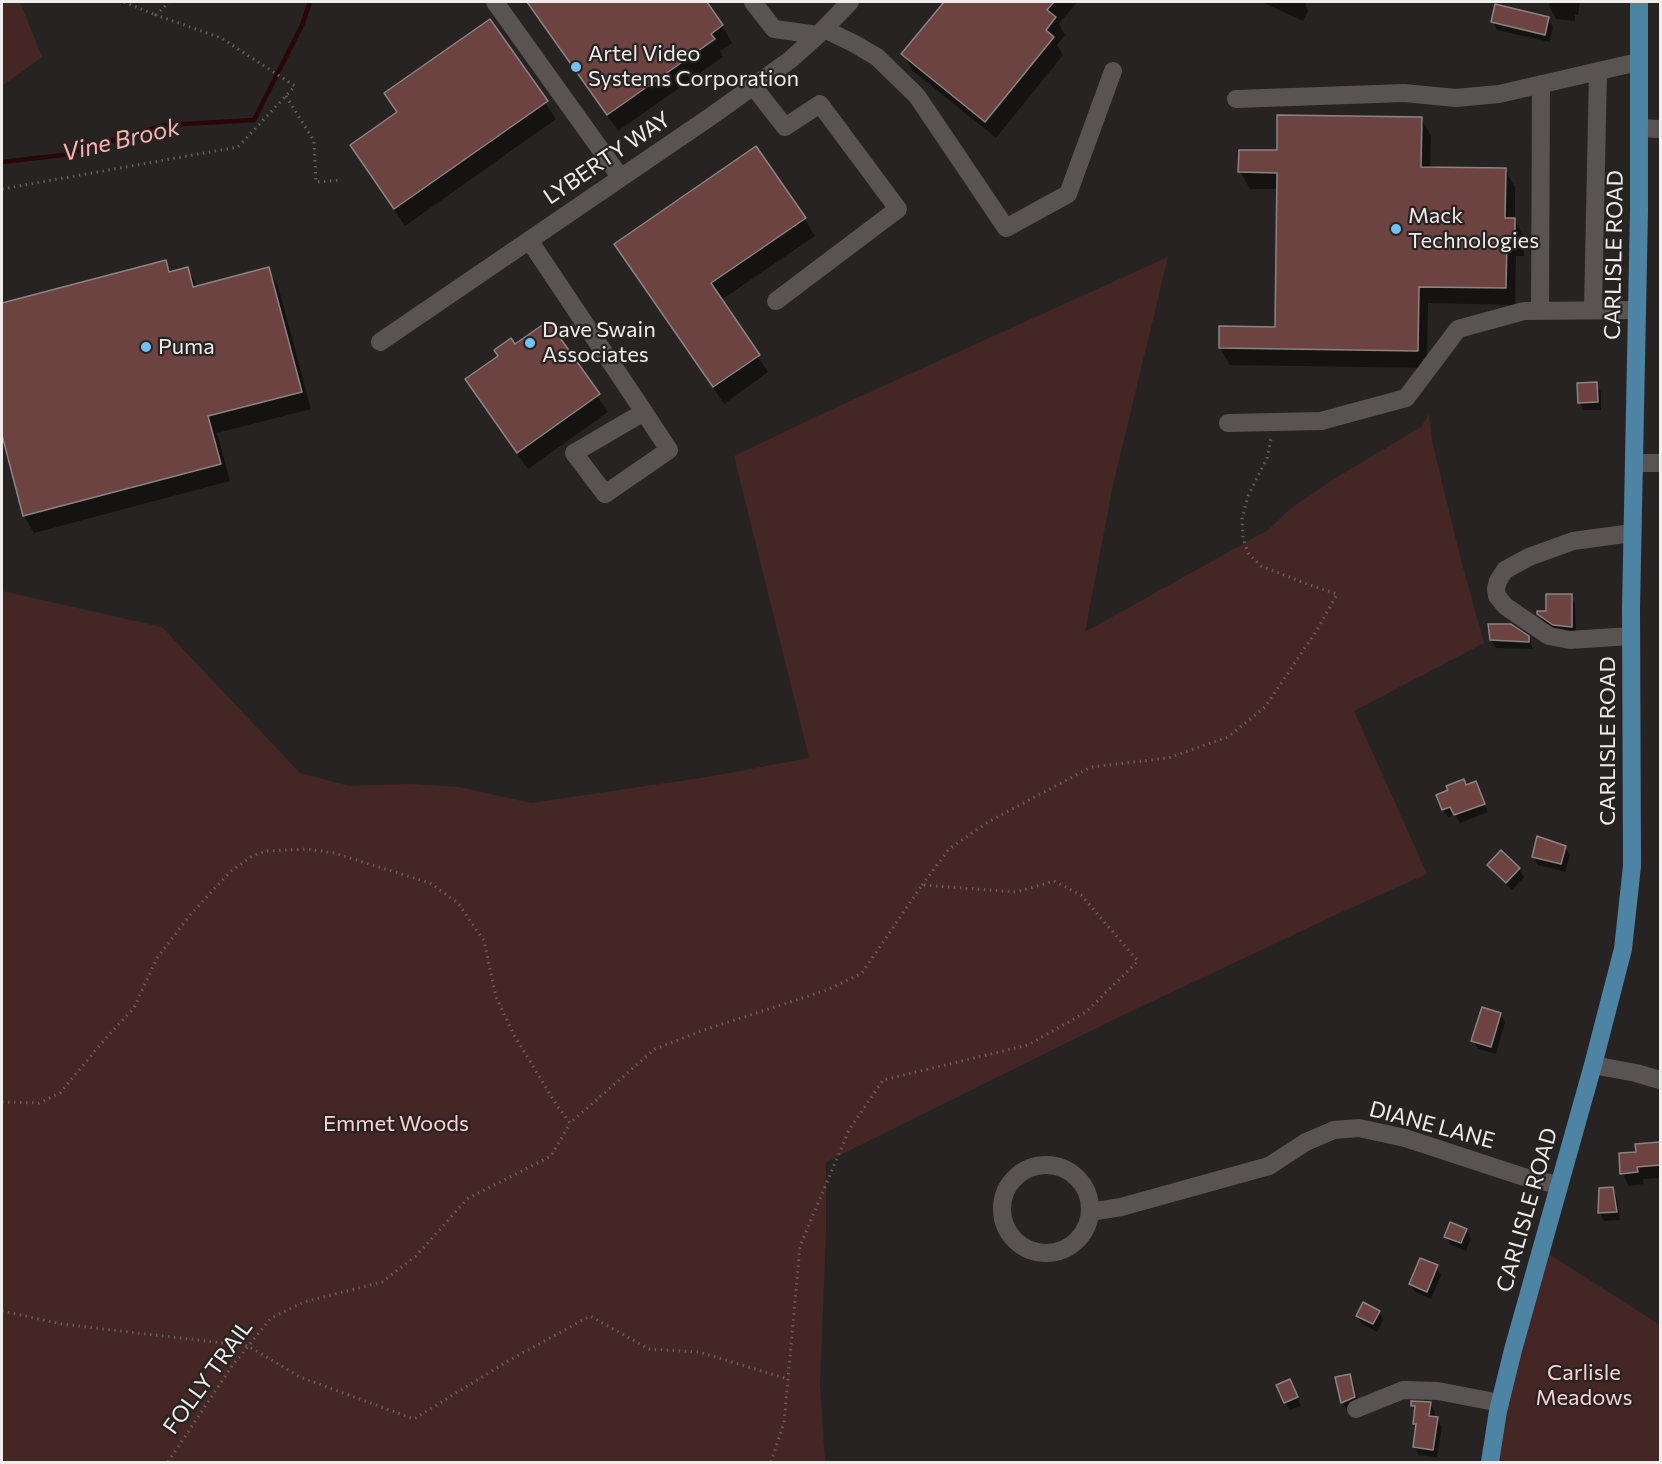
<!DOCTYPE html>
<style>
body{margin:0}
#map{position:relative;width:1662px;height:1464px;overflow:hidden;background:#282323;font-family:Commissioner,sans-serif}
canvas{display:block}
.frame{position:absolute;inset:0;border:3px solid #efecec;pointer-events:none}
</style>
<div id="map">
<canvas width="1662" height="1464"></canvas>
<div class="frame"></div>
</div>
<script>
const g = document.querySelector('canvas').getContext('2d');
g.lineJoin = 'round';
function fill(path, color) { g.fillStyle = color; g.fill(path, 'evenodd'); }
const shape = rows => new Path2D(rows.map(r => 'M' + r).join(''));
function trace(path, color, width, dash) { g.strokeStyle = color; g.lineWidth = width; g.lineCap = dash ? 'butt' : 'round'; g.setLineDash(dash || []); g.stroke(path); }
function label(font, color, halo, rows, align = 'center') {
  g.font = font + ' Commissioner,sans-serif'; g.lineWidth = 4.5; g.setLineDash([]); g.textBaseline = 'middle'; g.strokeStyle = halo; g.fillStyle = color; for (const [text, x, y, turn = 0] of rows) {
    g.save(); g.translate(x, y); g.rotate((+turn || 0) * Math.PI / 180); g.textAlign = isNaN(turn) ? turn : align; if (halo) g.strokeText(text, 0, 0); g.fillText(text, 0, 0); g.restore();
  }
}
const green = shape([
 [2,2,20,2,42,57,2,86],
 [1168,257,1113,485,1085,632,1268,530,1290,509,1334,479,1421,427,1429,414,1432,441,1461,560,1484,643,1354,711,1427,874,1344,911,1117,1018,826,1162,826,1233,820,1384,825,1462,2,1462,2,591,162,627,300,773,349,786,408,784,459,787,531,803,707,777,809,758,734,456,839,406],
 [1538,1247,1660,1325,1660,1462,1489,1462]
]);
const shadow = shape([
 [528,2,709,2,732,43,720,51,723,57,618,131],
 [946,2,1077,2,1059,24,1065,35,1057,45,1063,55,996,138,913,71,903,54],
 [1262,2,1306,2,1305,4,1308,11,1303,21],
 [1550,2,1580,2,1578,15,1575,15,1575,21,1556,19,1549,6],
 [1549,19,1553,27,1550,42,1497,30,1493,22],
 [489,21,556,119,405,226,352,146,398,113],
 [1421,118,1431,136,1430,169,1505,170,1515,187,1515,221,1524,237,1524,256,1516,256,1515,305,1428,303,1427,368,1230,365,1220,348,1276,328,1278,189,1250,189,1240,171,1278,152],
 [805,219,815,236,721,300,768,372,724,404,616,245],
 [165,262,172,273,188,269,197,286,268,269,278,286,311,409,217,433,230,481,34,533,24,516,2,430,2,305],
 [547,323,608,412,528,469,477,396,515,346],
 [1596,384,1601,392,1601,410,1584,410,1579,402],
 [1571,596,1575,604,1576,634,1559,633,1544,623,1539,614,1547,612],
 [1528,637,1533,649,1496,648,1491,640],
 [1476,783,1488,812,1460,823,1455,815,1448,817,1443,809,1450,791],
 [1565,847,1570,855,1565,872,1538,865,1533,857],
 [1501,852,1519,869,1524,877,1512,890,1494,873,1489,865],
 [1500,1014,1505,1022,1496,1054,1478,1049,1473,1041],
 [1660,1144,1660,1178,1643,1179,1644,1184,1629,1186,1622,1173,1637,1153,1637,1146],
 [1612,1189,1617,1197,1620,1220,1604,1221,1600,1213],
 [1466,1230,1471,1238,1466,1251,1451,1245,1446,1237],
 [1436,1267,1441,1275,1431,1299,1415,1292,1410,1284],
 [1379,1312,1383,1320,1377,1332,1362,1324,1357,1316],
 [1349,1376,1354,1384,1359,1406,1347,1410,1342,1402],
 [1294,1389,1301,1406,1290,1410,1285,1402],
 [1430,1404,1435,1412,1434,1418,1437,1418,1442,1427,1437,1457,1419,1455,1414,1446,1417,1428,1414,1424,1416,1412,1412,1406]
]);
const stream = shape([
 [2,162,63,155,165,125,254,120,302,25,310,2]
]);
const building = shape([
 [527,2,707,2,723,25,711,34,715,39,607,115,527,2],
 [944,2,1054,2,1047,10,1056,17,1046,30,1054,37,985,122,901,54,944,2],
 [1495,4,1549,17,1545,35,1491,22,1495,4],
 [490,19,548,101,394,209,350,145,397,112,384,93,490,19],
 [1277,115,1422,117,1421,167,1506,168,1505,218,1515,218,1515,239,1507,239,1506,288,1419,287,1418,351,1219,348,1219,326,1275,327,1277,173,1238,172,1239,150,1277,150,1277,115],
 [756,146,806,218,711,283,760,355,713,387,614,244,756,146],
 [166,260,169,272,188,267,193,287,269,267,302,392,208,416,221,464,23,516,2,435,2,303,166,260],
 [548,321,600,394,517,453,465,379,498,356,494,350,511,338,515,344,548,321],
 [1597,382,1598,402,1578,403,1577,383,1597,382],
 [1546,594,1572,594,1572,627,1553,625,1537,614,1537,611,1546,611,1546,594],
 [1488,624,1511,624,1529,636,1529,642,1490,640,1488,624],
 [1464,779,1466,785,1476,781,1485,804,1454,815,1450,807,1442,810,1436,795,1448,790,1446,786,1464,779],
 [1537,836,1566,846,1561,864,1532,857,1537,836],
 [1501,850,1520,868,1506,883,1487,865,1501,850],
 [1482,1007,1501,1013,1491,1047,1471,1041,1482,1007],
 [1660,1142,1660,1165,1637,1167,1638,1172,1620,1174,1619,1153,1636,1152,1635,1144,1660,1142],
 [1613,1187,1617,1212,1598,1213,1599,1188,1613,1187],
 [1450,1222,1467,1229,1461,1243,1444,1237,1450,1222],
 [1420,1258,1438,1265,1427,1292,1409,1284,1420,1258],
 [1363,1302,1380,1311,1373,1324,1356,1316,1363,1302],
 [1350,1374,1355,1397,1341,1403,1335,1377,1350,1374],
 [1290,1379,1298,1397,1284,1403,1276,1385,1290,1379],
 [1411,1401,1431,1402,1429,1416,1438,1417,1433,1450,1413,1447,1416,1424,1413,1424,1415,1406,1411,1406,1411,1401]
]);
const path = shape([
 [124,2,156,15],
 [286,96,314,141,316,182,342,180],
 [2,189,238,147,295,86,221,38,156,15,169,2],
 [922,885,949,849,988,822,1091,767,1168,758,1228,737,1265,707,1317,630,1337,594,1307,584,1261,566,1248,553,1243,538,1242,519,1248,496,1267,458,1271,439],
 [2,1102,39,1103,60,1093,104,1040,134,1008,157,958,190,915,230,872,252,856,267,851,307,849,334,853,430,883,458,903,484,941,496,997,514,1035,556,1104,570,1123,655,1049,704,1030,827,990,862,973,922,885,1016,892,1054,881,1081,895,1138,961,1086,1012,1028,1045,883,1080,849,1130,800,1246,784,1423,771,1462],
 [2,1311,62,1324,248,1346,300,1377,414,1419,508,1361,590,1316,649,1349,699,1352,788,1379],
 [168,1462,232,1366,271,1318,304,1302,382,1282,416,1256,467,1199,551,1156,570,1123]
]);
const minor = shape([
 [495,2,621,178],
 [753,2,774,29,818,35],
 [824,29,853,43,877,57,917,96,1006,228,1068,194,1113,71],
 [753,86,785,127,820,104,898,209,776,301],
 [1236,99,1404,93,1456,98,1499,94,1638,62],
 [1639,128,1660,129],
 [529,240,644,412,669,450,605,494,574,453,644,412],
 [1593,310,1598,71],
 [1540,311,1541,84],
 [380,342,710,117,790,60,818,35,850,2],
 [1228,423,1321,421,1406,398,1458,329,1524,311,1637,310],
 [1634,463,1660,463],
 [1631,636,1570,640,1549,636,1505,606,1497,596,1496,589,1498,581,1505,570,1529,557,1573,541,1632,533],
 [1593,1065,1636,1073,1660,1080],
 '1002 1209a44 44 0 1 1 88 0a44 44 0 1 1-88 0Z',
 [1090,1212,1121,1207,1269,1166,1306,1142,1334,1130,1359,1128,1405,1138,1524,1177,1559,1185],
 [1356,1409,1403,1390,1438,1391,1500,1403]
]);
const major = shape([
 [1490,1462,1498,1411,1513,1350,1593,1065,1623,949,1632,866,1631,608,1639,211,1639,2]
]);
const markers = [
 [576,67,6,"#71c1f5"],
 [1396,229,6,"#71c1f5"],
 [530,343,6,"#71c1f5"],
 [146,347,6,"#71c1f5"]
];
const poiNames = [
 ["Artel Video",588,54],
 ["Systems Corporation",588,79],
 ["Mack",1408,216],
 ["Technologies",1408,241],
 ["Dave Swain",542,330],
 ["Associates",542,355],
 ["Puma",158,347]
];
const streetNames = [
 ["LYBERTY WAY",607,158,-34],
 ["CARLISLE ROAD",1614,255,-89],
 ["CARLISLE ROAD",1608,741,-90],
 ["DIANE LANE",1432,1125,15],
 ["CARLISLE ROAD",1527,1210,-74],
 ["FOLLY TRAIL",208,1377,-54]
];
const parkNames = [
 ["Emmet Woods",396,1124],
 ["Carlisle",1584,1373],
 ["Meadows",1584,1398]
];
const waterNames = [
 ["Vine Brook",121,140,-13]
];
fill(green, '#442625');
fill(shadow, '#0007');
trace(stream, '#290707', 4.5);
fill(building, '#6d4341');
trace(building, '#8a8483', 1.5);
trace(path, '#646060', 3, [1.5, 4.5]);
trace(minor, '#595453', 18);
trace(major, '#4d83a3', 18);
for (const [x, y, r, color] of markers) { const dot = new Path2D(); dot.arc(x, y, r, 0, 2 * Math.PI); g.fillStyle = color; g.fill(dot); trace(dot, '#282323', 2); }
label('22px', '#efecec', '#282323', poiNames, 'left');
label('22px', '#efecec', '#282323', streetNames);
label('22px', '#ffd0cc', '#282323', parkNames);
label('italic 24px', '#fcb1ac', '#282323', waterNames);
</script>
